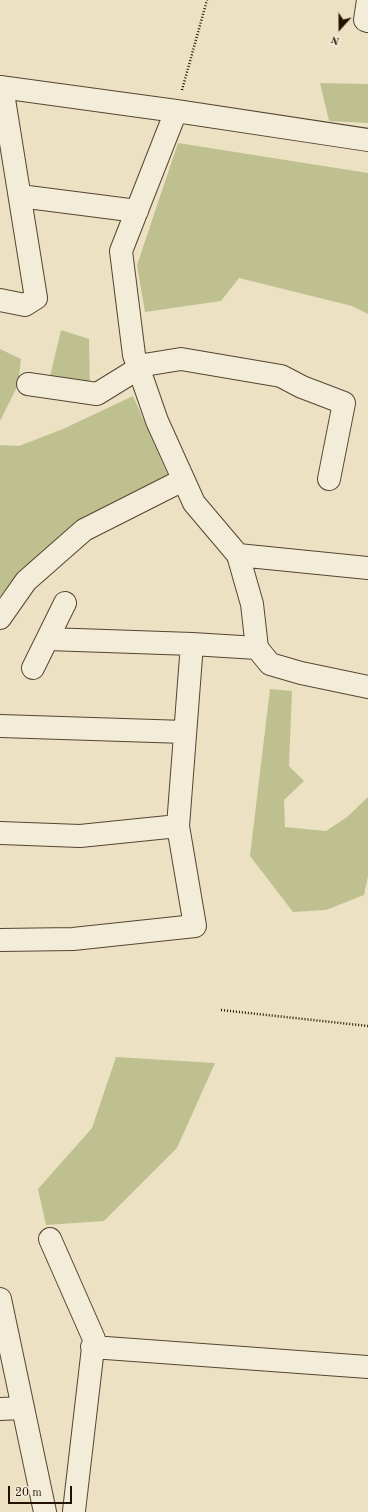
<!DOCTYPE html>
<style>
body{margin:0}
#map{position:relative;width:368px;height:1512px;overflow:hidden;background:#ece1c3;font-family:"Old Standard TT",serif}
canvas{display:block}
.north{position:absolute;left:320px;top:8px;width:40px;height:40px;-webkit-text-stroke:3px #f3ecd8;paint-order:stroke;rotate:201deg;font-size:11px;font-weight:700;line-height:16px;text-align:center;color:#241101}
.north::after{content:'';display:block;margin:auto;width:14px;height:18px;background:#241101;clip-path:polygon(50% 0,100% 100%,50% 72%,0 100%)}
.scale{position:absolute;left:8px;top:1486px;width:64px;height:18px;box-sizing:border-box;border:2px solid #241101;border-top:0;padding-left:5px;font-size:12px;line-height:14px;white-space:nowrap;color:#241101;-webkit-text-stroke:3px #f3ecd8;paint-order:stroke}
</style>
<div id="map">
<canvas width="368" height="1512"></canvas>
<div class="north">N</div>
<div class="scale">20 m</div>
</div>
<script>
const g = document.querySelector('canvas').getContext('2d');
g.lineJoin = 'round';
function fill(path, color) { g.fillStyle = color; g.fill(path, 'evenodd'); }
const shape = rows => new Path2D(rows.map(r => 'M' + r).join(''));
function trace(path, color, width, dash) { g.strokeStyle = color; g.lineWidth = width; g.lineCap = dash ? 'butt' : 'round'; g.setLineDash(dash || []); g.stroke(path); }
const green = shape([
 [320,83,368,84,368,123,329,121],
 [178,143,368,173,368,314,352,306,239,278,221,301,145,312,137,265],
 [61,330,89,339,90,392,48,385],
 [0,349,21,359,18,385,0,421],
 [133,396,168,476,0,601,0,445,19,446,63,429],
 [270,689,292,691,289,766,304,781,284,800,285,827,326,831,347,817,368,797,368,876,364,895,326,910,293,912,250,856],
 [116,1057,215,1063,177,1148,104,1221,46,1225,38,1189,92,1128]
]);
const path = shape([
 [182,90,207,0],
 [221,1010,368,1026]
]);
const minor = shape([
 [368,0,365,20,368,21],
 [0,87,176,111,368,140],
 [176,111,121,251,134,355,157,421,194,503,238,555,252,604,257,648,270,664,301,673,368,687],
 [20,196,137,211],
 [0,300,25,305,36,298,2,87],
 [28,384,97,394,144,365,181,359,281,376,302,387,344,403,329,479],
 [238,555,368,568],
 [0,618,26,581,84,530,183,480],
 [48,639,192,644],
 [33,668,65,603],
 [0,726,185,732],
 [0,833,80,836,178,826],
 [0,940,73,939,195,926,178,826,192,644,257,648],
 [50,1239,94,1339,74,1511],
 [0,1299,45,1512],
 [92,1347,368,1367],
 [0,1409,23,1408]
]);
fill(green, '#bec18f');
trace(minor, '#564532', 24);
trace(path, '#241101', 2.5, [1, 2]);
trace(minor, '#f3ecd8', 22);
</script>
